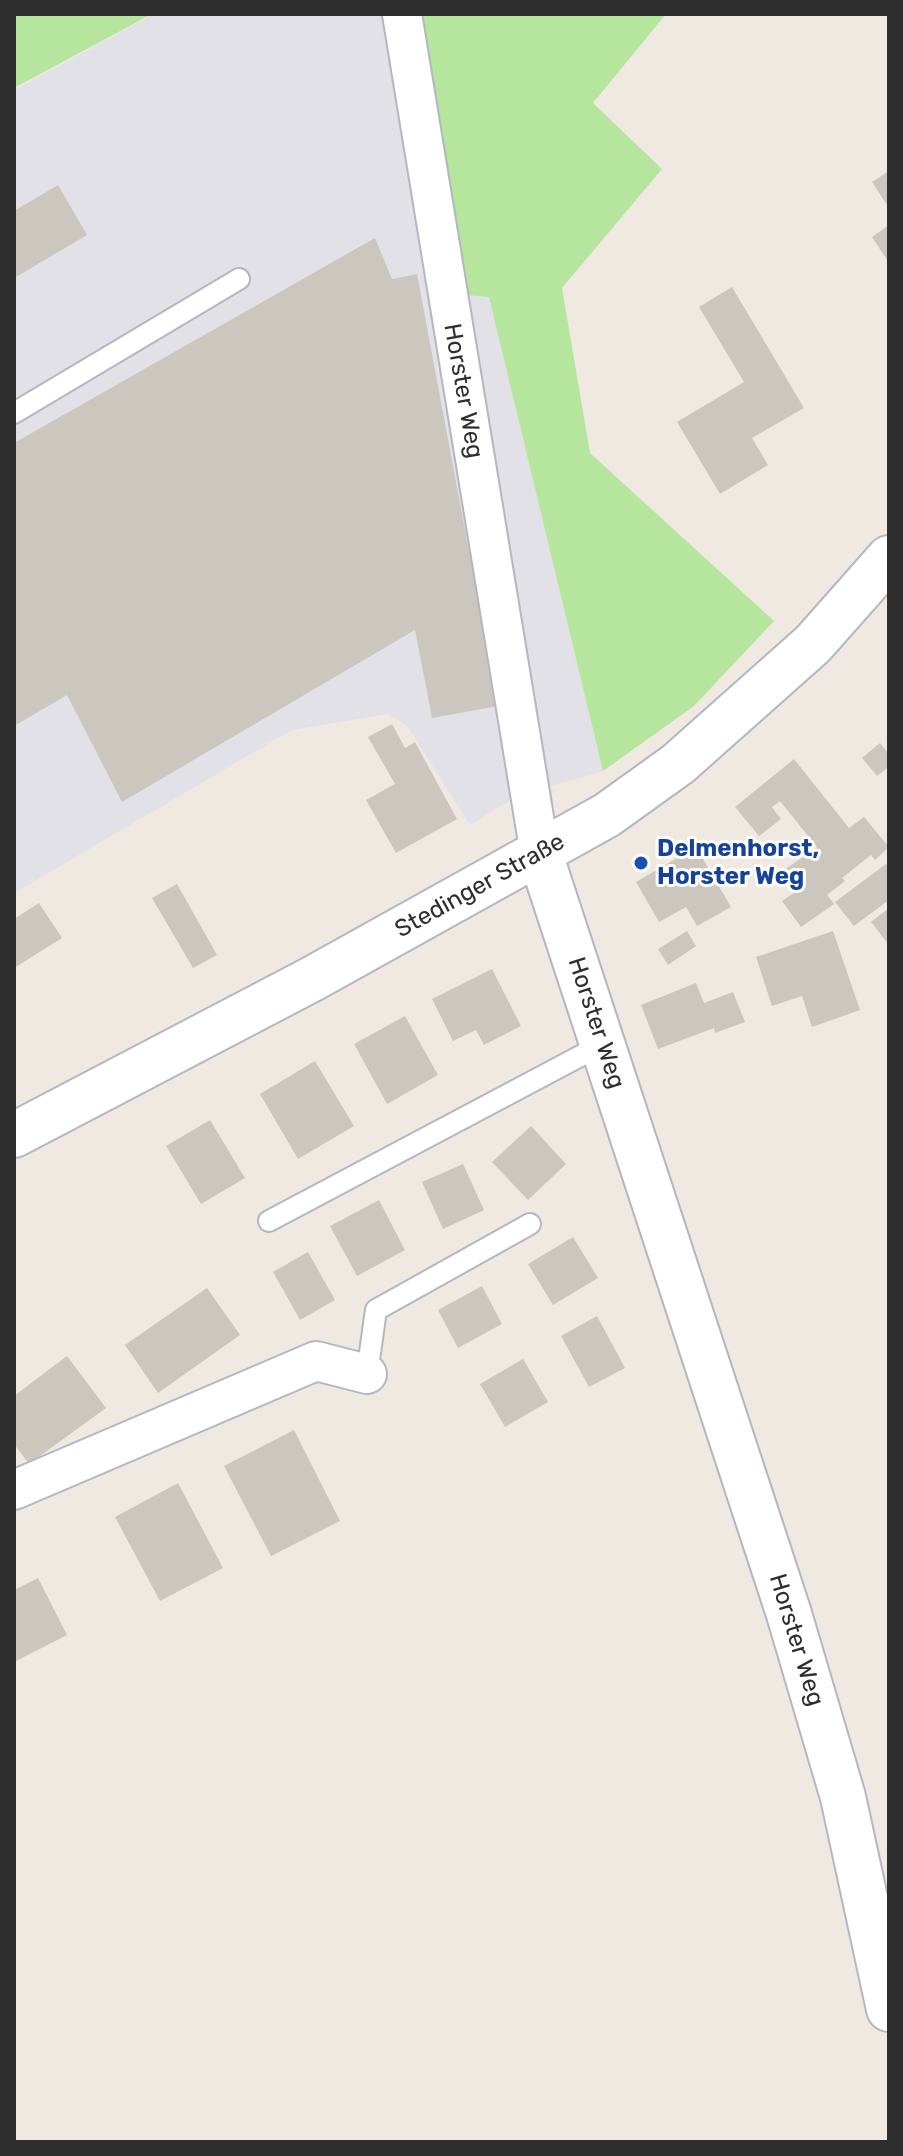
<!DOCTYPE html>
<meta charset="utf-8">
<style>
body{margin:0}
#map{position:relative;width:903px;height:2156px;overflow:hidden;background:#efe9e1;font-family:Rubik,sans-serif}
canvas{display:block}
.frame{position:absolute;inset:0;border:16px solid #2e2e2e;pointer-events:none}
</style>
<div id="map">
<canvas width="903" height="2156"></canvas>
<div class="frame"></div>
</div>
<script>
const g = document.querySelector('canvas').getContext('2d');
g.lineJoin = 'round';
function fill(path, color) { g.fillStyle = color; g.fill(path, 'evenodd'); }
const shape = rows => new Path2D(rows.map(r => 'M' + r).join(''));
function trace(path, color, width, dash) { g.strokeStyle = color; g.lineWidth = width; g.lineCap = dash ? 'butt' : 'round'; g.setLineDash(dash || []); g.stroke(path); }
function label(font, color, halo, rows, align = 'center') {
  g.font = font + ' Rubik,sans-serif'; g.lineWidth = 6; g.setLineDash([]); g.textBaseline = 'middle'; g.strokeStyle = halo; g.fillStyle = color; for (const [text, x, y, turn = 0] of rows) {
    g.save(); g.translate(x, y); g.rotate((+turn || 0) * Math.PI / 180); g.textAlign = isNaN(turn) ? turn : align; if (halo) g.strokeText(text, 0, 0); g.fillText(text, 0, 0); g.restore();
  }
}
const industrial = shape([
 [154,14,394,14,455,293,489,296,603,771,517,796,470,825,407,726,388,714,292,730,14,893,14,90]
]);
const green = shape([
 [14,14,152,14,14,88],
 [417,14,666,14,593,103,662,169,562,288,590,453,774,621,694,706,603,771,489,297,455,294]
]);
const building = shape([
 [889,171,889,208,872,182],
 [58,185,87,235,14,278,14,211],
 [889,225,889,263,872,237],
 [375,238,392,279,417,274,498,706,432,718,415,630,122,802,67,695,14,726,14,443],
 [732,287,804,408,752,438,768,465,720,494,677,422,744,382,699,307],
 [392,724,405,748,415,742,457,819,396,853,366,800,395,784,368,737],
 [880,743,889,754,889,767,877,776,862,758],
 [794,759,849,828,864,817,889,847,875,860,871,855,842,878,845,881,827,895,834,904,801,927,782,901,794,893,780,873,817,847,780,801,772,807,781,819,759,836,735,807],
 [696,847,731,907,697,926,686,907,659,922,636,882],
 [886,864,889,868,889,900,854,926,835,902],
 [177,884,217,955,193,968,152,898],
 [39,903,62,938,14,968,14,919],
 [889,908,889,945,871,922],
 [687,931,696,946,668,965,658,949],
 [833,931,860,1010,812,1027,802,996,772,1006,756,957],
 [492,969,521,1026,484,1045,476,1030,453,1041,432,999],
 [696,983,704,1003,733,992,745,1022,715,1033,714,1028,658,1049,641,1005],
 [405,1016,438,1075,387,1104,354,1044],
 [315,1061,354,1126,298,1159,260,1094],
 [210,1120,245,1178,201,1204,166,1146],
 [531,1126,566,1164,528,1200,492,1162],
 [463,1164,484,1210,443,1229,422,1182],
 [379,1200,405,1250,357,1276,330,1226],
 [573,1237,598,1278,553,1305,528,1264],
 [308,1252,335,1300,300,1320,273,1272],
 [482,1286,502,1324,458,1348,438,1310],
 [207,1288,240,1335,158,1393,125,1345],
 [597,1316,625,1368,589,1387,561,1336],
 [67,1356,106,1408,29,1464,14,1444,14,1396],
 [523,1359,548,1402,505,1427,480,1384],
 [294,1430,340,1521,271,1556,224,1466],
 [178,1483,223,1568,160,1601,115,1517],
 [38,1578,67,1635,14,1662,14,1590]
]);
const lane = shape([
 [14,413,239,279],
 [269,1221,603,1044],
 [367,1374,376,1310,530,1224]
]);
const street = shape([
 [402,14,540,854],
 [14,1490,316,1361,367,1374]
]);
const secondary = shape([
 [540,854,789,1614,843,1797,889,2009],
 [14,1135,312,979,607,815,678,764,813,644,889,558]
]);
const markers = [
 [641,863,8,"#1a4fb4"]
];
const streetNames = [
 ["Horster Weg",463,391,80],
 ["Stedinger Straße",480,886,-29],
 ["Horster Weg",596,1023,72],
 ["Horster Weg",796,1640,73]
];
const transitNames = [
 ["Delmenhorst,",657,849],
 ["Horster Weg",657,877]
];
fill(industrial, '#e3e1e8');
fill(green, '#b6e59e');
fill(building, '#cbc7bf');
trace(lane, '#b4b7c1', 24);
trace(street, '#b4b7c1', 42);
trace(secondary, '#b4b7c1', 48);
trace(lane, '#fff', 20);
trace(street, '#fff', 38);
trace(secondary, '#fff', 44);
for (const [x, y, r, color] of markers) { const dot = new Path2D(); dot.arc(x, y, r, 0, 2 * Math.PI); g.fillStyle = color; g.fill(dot); trace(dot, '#fff', 3); }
label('24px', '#2e2e2e', '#fff', streetNames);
label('bold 24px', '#164399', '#fff', transitNames, 'left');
</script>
